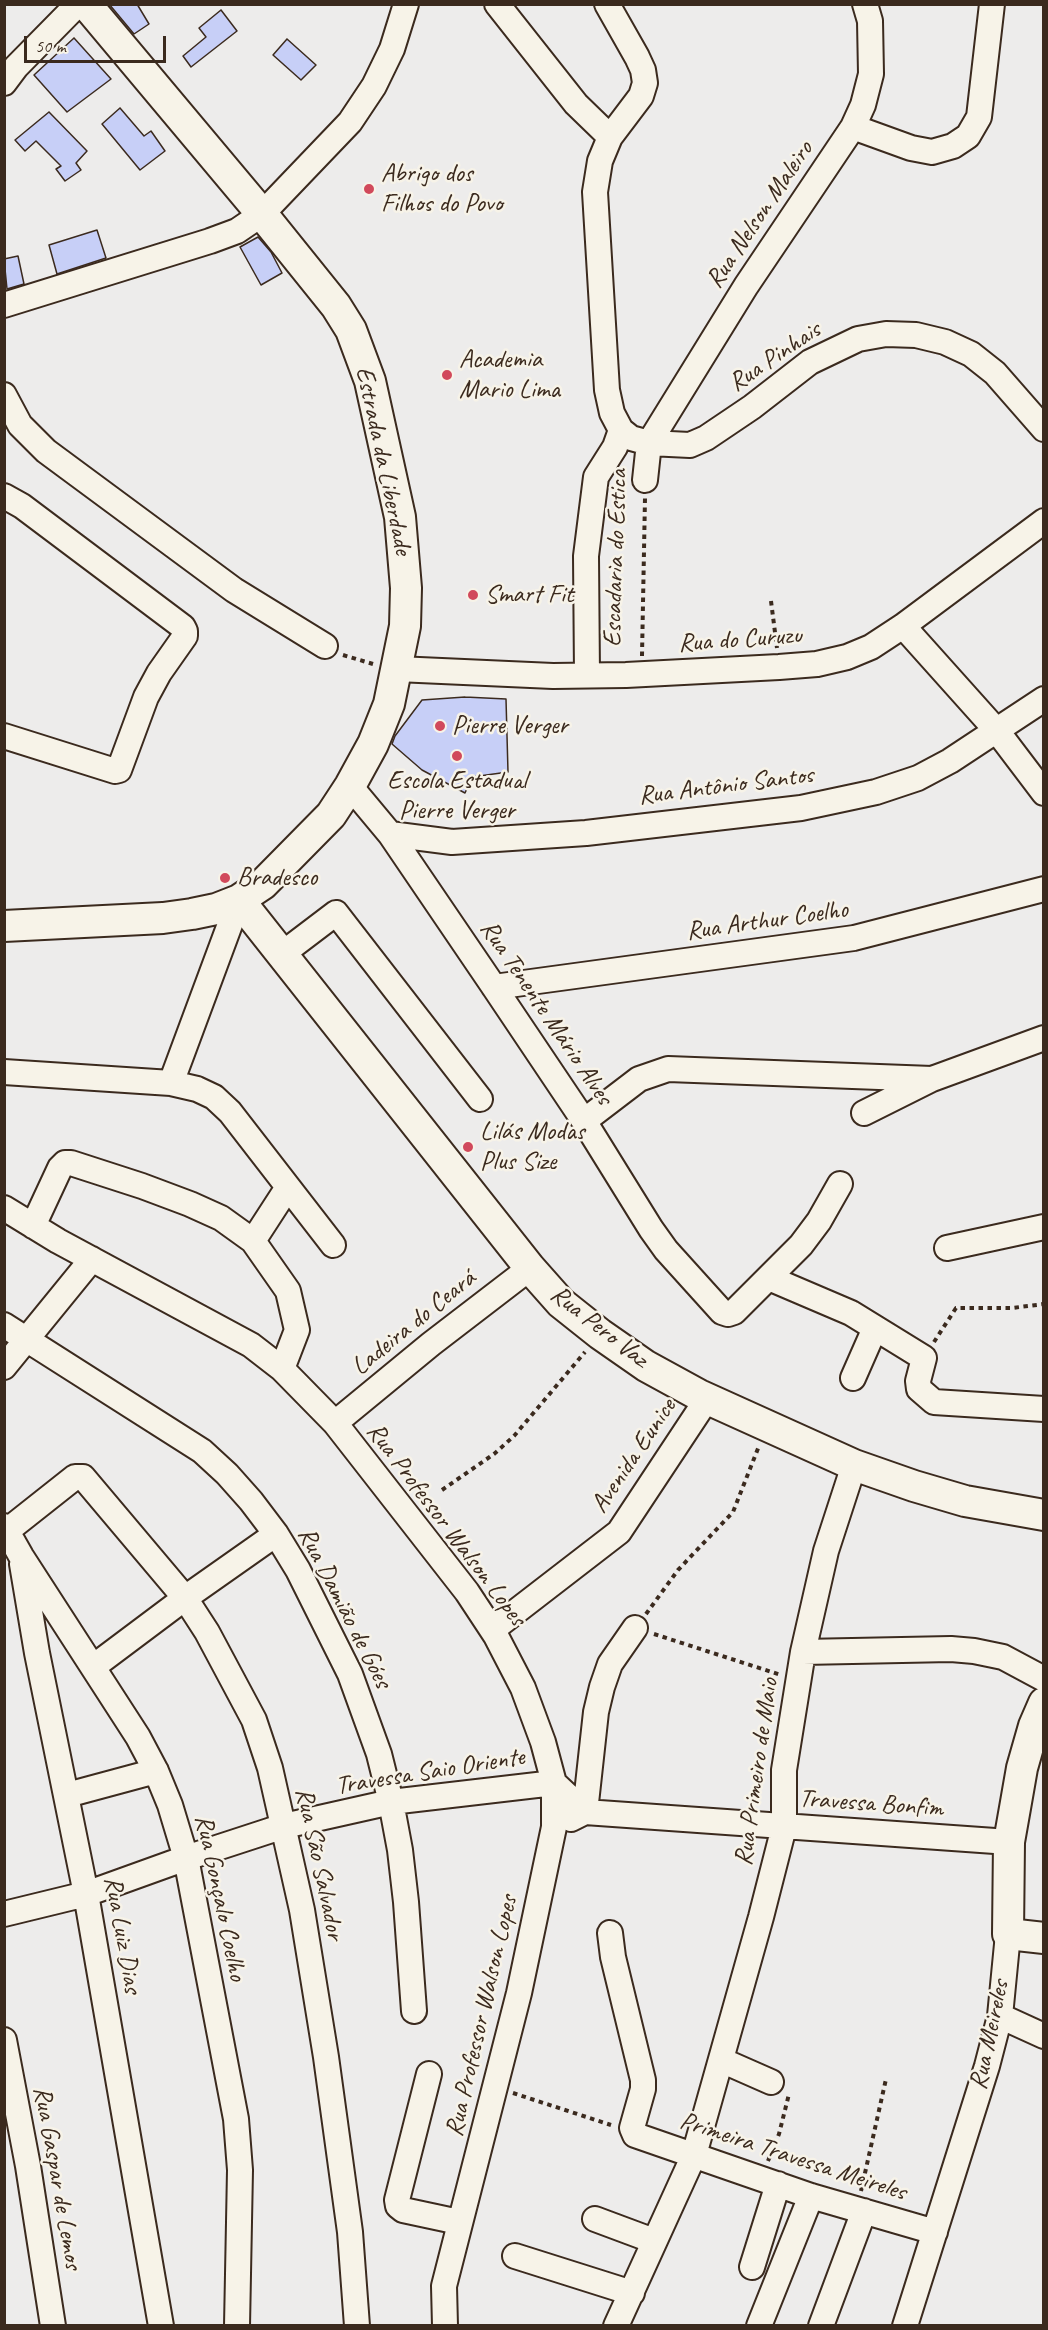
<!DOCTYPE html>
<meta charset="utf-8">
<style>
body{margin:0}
#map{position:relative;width:1048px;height:2330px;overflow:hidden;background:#edeceb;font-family:Caveat,sans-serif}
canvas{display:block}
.frame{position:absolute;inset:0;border:6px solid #3b2a1e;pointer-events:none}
.scale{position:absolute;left:24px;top:36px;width:142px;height:27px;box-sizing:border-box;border:3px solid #3b2a1e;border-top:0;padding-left:8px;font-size:18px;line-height:21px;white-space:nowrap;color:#3b2a1e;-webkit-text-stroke:4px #f7f3e8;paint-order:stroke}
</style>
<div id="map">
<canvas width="1048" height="2330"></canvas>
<div class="frame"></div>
<div class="scale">50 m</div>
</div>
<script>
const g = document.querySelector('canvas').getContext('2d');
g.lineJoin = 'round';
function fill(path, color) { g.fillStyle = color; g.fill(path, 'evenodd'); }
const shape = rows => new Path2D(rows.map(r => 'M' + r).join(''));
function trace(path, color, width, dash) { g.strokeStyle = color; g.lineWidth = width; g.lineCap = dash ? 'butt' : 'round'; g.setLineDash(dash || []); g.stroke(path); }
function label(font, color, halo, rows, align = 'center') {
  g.font = font + ' Caveat,sans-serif'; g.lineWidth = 5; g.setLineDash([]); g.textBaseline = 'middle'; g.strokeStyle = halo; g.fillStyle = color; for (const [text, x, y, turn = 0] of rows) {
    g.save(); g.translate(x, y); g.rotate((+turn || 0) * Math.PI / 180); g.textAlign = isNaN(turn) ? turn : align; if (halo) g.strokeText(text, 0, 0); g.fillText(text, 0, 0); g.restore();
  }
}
const building = shape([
 [109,4,137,4,149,24,134,34,109,4],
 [221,10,237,31,191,67,183,56,206,37,199,28,221,10],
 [74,38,111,79,67,112,34,75,74,38],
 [287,39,316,65,301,80,273,55,287,39],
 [120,108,144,136,151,131,165,151,140,170,102,124,120,108],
 [49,112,87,151,76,163,81,170,65,181,56,169,61,166,36,141,25,151,15,140,49,112],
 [97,230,106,258,57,274,49,245,97,230],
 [258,237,271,252,282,273,261,285,240,247,258,237],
 [18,256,24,284,7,289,4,259,18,256],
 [465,697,506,699,508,772,472,777,465,793,422,770,392,744,395,736,422,700,465,697]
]);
const path = shape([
 [771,601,777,648],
 [343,655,373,664],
 [642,656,645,498],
 [934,1342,956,1308,1012,1308,1044,1304],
 [442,1490,494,1454,514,1436,585,1352],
 [646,1614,678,1570,733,1512,759,1446],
 [654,1634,781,1675],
 [513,2093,611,2125],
 [768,2161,779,2134,789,2094],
 [861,2191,886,2079]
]);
const minor = shape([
 [497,4,576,104,610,137],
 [607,4,637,57,643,70,645,83,641,96,610,137,600,161,595,192,607,390,612,413,621,430,631,438,649,443,690,445,706,438,752,407,810,362,858,339,886,334,916,335,945,342,971,354,995,373,1044,429],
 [4,83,16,67,78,4],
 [853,127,911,148,932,152,953,146,968,136,979,117,992,4],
 [4,305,210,241,237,231,262,214,350,122,374,86,392,49,406,4],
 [4,395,20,425,46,451,234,590,325,646],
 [645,480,649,443,746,286,853,127,863,105,871,74,870,21,865,4],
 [4,496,22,506,183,627,185,631,185,636,159,673,146,697,119,770,115,771,4,736],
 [903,626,997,731,1044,793],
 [397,669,553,676,626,675,779,667,817,664,847,657,871,647,903,626,1044,521],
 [587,675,586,556,596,477,615,447,621,430],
 [350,786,390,834,494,987,584,1121,651,1229,666,1250,722,1312,728,1314,734,1312,801,1245,819,1221,840,1184],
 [390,834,452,842,586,833,801,808,876,792,918,778,950,761,1044,699],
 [282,954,336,913,480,1099],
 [494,987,854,938,1044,889],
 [4,1072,171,1083,197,1089,214,1097,230,1112,333,1245],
 [171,1083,239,900],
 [864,1113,932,1079,1044,1038],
 [584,1121,639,1079,668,1069,932,1079],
 [4,1208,58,1241,251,1345,282,1369,335,1423,467,1592,496,1636,523,1688,543,1742,554,1783,554,1827,519,1993,444,2286,445,2326],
 [33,1226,60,1168,65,1163,71,1163,142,1186,190,1204,221,1218,253,1241,288,1291,297,1330,282,1369],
 [253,1241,288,1187],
 [947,1248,1044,1227],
 [769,1278,851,1313,924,1358,918,1381,919,1389,934,1402,1044,1409],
 [4,1325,202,1451,227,1474,251,1501,276,1534,298,1570,350,1674,379,1754,391,1802,400,1850,406,1902,414,2011],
 [4,1367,92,1259],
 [853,1378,875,1328],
 [335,1423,431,1344,530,1268],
 [4,1526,21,1556,138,1737,156,1771,170,1805,186,1858,236,2119,240,2170,237,2326],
 [8,1530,75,1477,83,1477,185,1598,207,1632,254,1720,270,1768,302,1910,326,2057,350,2232,357,2326],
 [22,1564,37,1653,86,1894,161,2326],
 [492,1630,619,1532,707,1399],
 [803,1652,951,1649,974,1651,1003,1657,1044,1679],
 [93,1667,185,1598,276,1534],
 [67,1795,156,1771],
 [585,1812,596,1712,602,1687,610,1664,635,1628],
 [571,1819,585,1812,1009,1842],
 [4,1914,86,1894,186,1858,284,1826,391,1802,554,1783,585,1812],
 [610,1933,613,1957,643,2080,643,2089,632,2128,635,2135,811,2196,935,2232],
 [1000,2016,1044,2036],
 [4,2040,28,2166,53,2326],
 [721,2060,771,2082],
 [429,2074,397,2200,398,2206,403,2210,459,2222],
 [595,2219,654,2241],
 [515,2256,632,2293],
 [752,2267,778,2184],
 [616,2326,694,2155,761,1917,784,1827,784,1770,803,1652,826,1551,854,1465],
 [759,2326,811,2196],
 [821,2326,864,2211],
 [905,2326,987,2066,1000,2016,1008,1934]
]);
const major = shape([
 [239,900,530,1268,561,1303,600,1334,646,1366,699,1395,854,1465,914,1486,965,1501,1044,1515],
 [4,926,163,918,192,914,216,909,239,900,263,884,331,815,350,786,373,744,389,704,405,626,406,588,400,517,370,381,351,330,336,306,262,214,86,4],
 [1044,1703,1034,1726,1022,1768,1015,1808,1009,1842,1008,1934,1044,1938]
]);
const markers = [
 [369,189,6,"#d1495b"],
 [447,375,6,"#d1495b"],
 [473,595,6,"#d1495b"],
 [440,726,6,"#d1495b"],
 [457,756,6,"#d1495b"],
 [225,878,6,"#d1495b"],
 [468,1147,6,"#d1495b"]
];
const poiNames = [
 ["Abrigo dos",381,174],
 ["Filhos do Povo",381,204],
 ["Academia",459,360],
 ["Mario Lima",459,390],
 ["Smart Fit",485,595],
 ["Pierre Verger",452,726],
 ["Escola Estadual",457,781,"center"],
 ["Pierre Verger",457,811,"center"],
 ["Bradesco",237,878],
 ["Lilás Modas",480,1132],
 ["Plus Size",480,1162]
];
const streetNames = [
 ["Rua Nelson Maleiro",760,215,-56],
 ["Rua Pinhais",775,357,-34],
 ["Estrada da Liberdade",383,461,78],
 ["Escadaria do Estica",616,558,-88],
 ["Rua do Curuzu",740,640,-4],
 ["Rua Antônio Santos",726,786,-7],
 ["Rua Arthur Coelho",767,921,-8],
 ["Rua Tenente Mário Alves",546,1013,56],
 ["Ladeira do Ceará",414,1323,-39],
 ["Rua Pero Vaz",599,1327,38],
 ["Avenida Eunice",634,1456,-56],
 ["Rua Professor Walson Lopes",446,1525,53],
 ["Rua Damião de Góes",344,1608,63],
 ["Travessa Saio Oriente",430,1772,-9],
 ["Rua Primeiro de Maio",757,1772,-82],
 ["Travessa Bonfim",871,1804,4],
 ["Rua São Salvador",319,1864,78],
 ["Rua Gonçalo Coelho",220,1898,78],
 ["Rua Luiz Dias",122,1935,80],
 ["Rua Professor Walson Lopes",482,2016,-77],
 ["Rua Meireles",990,2035,-78],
 ["Primeira Travessa Meireles",793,2157,18],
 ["Rua Gaspar de Lemos",57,2178,80]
];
fill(building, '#c7cff7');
trace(building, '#3b2a1e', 1.5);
trace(minor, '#3b2a1e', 28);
trace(major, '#3b2a1e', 34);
trace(path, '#3b2a1e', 4, [4.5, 4.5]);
trace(minor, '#f7f3e8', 24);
trace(major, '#f7f3e8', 30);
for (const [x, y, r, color] of markers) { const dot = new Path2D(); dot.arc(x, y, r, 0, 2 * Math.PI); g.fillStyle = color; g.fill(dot); trace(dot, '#f7f3e8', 2); }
label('26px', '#3b2a1e', '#f7f3e8', poiNames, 'left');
label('26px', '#3b2a1e', '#f7f3e8', streetNames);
</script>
